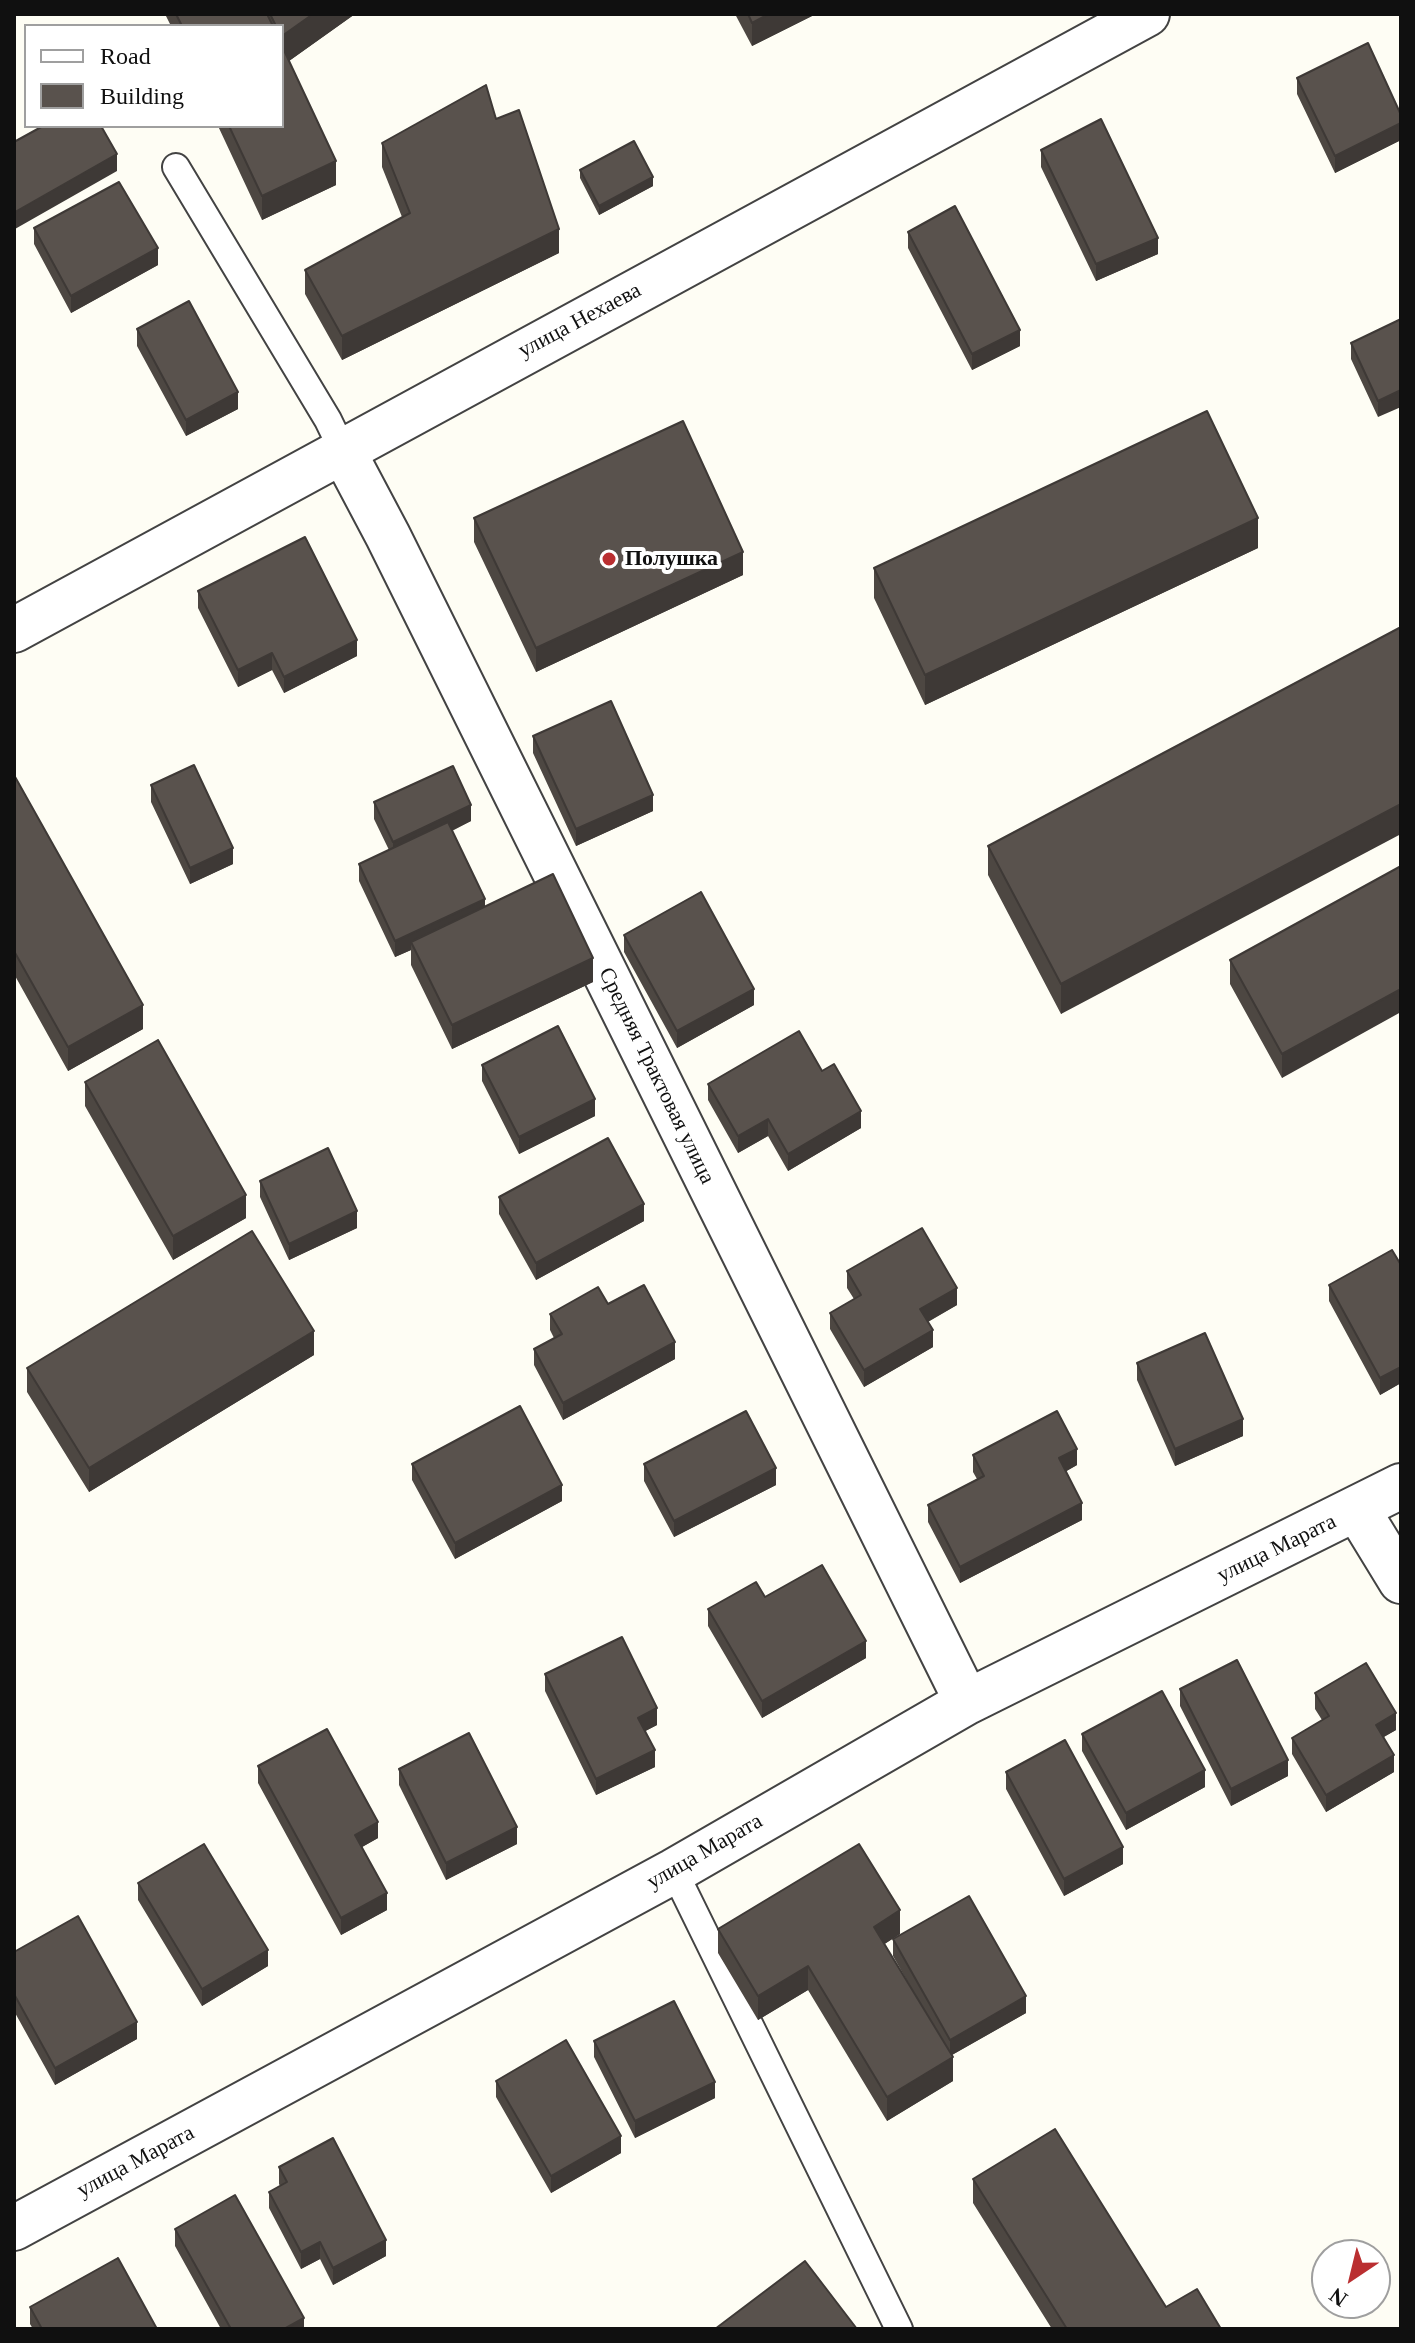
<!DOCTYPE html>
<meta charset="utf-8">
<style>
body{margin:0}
#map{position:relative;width:1415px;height:2343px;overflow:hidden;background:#fefdf4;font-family:"Times New Roman",serif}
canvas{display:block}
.frame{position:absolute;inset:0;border:16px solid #101010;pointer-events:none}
.legend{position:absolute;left:24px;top:24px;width:260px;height:104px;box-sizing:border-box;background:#fff;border:2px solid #9f9f9f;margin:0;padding:10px 14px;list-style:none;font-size:24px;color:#101010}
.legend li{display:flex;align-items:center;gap:16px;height:40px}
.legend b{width:40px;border:2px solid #9f9f9f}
.north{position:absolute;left:1311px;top:2239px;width:80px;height:80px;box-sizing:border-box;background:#fff;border:2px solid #9f9f9f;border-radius:50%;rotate:215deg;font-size:22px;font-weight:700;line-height:32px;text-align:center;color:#101010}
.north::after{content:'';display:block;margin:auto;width:28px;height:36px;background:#ba2f31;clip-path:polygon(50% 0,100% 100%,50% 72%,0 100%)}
</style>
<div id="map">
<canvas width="1415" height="2343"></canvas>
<div class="frame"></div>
<ul class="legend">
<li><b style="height:10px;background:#fff"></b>Road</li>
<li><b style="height:22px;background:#59524d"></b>Building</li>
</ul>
<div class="north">N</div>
</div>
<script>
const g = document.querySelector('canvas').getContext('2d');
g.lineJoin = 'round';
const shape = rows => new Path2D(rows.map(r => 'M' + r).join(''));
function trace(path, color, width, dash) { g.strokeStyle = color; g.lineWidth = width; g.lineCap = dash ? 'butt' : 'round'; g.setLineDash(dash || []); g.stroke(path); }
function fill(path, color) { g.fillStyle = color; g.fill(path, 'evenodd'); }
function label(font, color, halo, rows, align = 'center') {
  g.font = font + ' "Times New Roman",serif'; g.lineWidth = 8; g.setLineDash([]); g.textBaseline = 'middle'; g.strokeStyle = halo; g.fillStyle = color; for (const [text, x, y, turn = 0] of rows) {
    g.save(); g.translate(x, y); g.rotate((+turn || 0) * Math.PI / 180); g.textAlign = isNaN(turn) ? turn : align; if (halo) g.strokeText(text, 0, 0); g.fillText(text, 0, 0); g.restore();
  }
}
const service = shape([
 [176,167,328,420,343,451],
 [674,1871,899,2329]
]);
const minor = shape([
 [343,451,388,536,967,1702],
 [1357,1509,1401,1581],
 [14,2228,674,1871,967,1702,1401,1486]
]);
const tertiary = shape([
 [14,630,1147,14]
]);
const wall = shape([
 [165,14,355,14,289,61,336,185,262,220,218,126,282,126,282,26,171,26],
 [735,14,816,14,752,46],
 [1297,78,1401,115,1401,140,1335,173,1297,94],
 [496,119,559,253,342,360,305,294,305,270,402,217,382,167,382,143],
 [1041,150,1158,254,1096,281,1041,167],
 [580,170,653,186,599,215,580,178],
 [34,228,158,265,71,313,34,244],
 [908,232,1020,346,972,370,908,248],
 [1401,319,1378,417,1351,359,1351,343],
 [137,329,238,409,186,436,137,346],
 [474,518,743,575,536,672,474,542],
 [1258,548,925,705,874,598,874,568],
 [198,591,357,656,284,693,272,670,238,687,198,608],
 [1401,627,1061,1014,988,875,988,846],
 [533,736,653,811,576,846,533,753],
 [14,775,143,1029,68,1071,14,974],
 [151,785,233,864,190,884,151,802],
 [374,802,471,821,452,831,485,907,593,982,452,1049,411,965,411,950,395,957,359,881,359,864,389,850,374,819],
 [1401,866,1282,1078,1230,984,1230,960],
 [624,935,754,1005,677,1048,624,952],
 [482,1065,595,1116,519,1154,482,1081],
 [822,1071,861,1128,788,1171,768,1136,738,1153,708,1100,708,1084],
 [85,1082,246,1218,173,1260,85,1106],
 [260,1181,357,1228,289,1260,260,1197],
 [499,1197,644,1221,536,1280,499,1214],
 [1401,1265,1401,1383,1380,1395,1329,1301,1329,1285],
 [847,1271,957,1305,928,1322,933,1347,864,1387,830,1329,830,1313,854,1299,847,1288],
 [608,1304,675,1359,563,1420,534,1365,534,1349,554,1338,550,1330,550,1314],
 [314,1355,89,1492,27,1392,27,1368],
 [1137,1363,1243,1436,1175,1466,1137,1380],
 [973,1455,1077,1465,1065,1472,1082,1520,960,1583,928,1522,928,1505,977,1479,973,1472],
 [412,1464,562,1501,455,1559,412,1480],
 [644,1464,776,1485,674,1537,644,1481],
 [765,1597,866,1658,762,1718,708,1626,708,1609],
 [545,1674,657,1725,645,1731,655,1767,596,1795,545,1691],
 [1180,1689,1288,1776,1231,1806,1180,1706],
 [1315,1693,1396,1730,1384,1737,1394,1772,1326,1812,1292,1754,1292,1738,1322,1720,1315,1709],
 [1082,1734,1205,1787,1126,1830,1082,1751],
 [258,1766,378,1838,362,1847,387,1910,341,1935,258,1783],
 [399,1769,517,1844,446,1880,399,1785],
 [1006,1772,1123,1864,1064,1896,1006,1789],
 [138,1883,268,1966,202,2006,138,1900],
 [718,1929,900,1934,884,1944,922,2007,893,1956,893,1939,1026,2013,952,2055,953,2081,887,2121,808,1990,758,2020,718,1953],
 [14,1952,137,2039,55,2085,14,2011],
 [594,2041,715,2098,635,2138,594,2057],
 [496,2081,621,2153,551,2193,496,2097],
 [279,2167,386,2256,333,2285,320,2259,301,2269,269,2208,269,2192,280,2186,279,2184],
 [973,2179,1166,2307,1221,2329,1052,2329,973,2203],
 [175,2229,304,2329,221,2329,175,2246],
 [30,2307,157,2329,33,2329,30,2324]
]);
const shadedWall = shape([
 [313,14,355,14,282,66,282,36],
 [769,14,816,14,752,46,752,23],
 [1401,123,1401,140,1335,173,1335,156],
 [117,154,117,171,15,229,15,212],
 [336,161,336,185,262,220,262,196],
 [653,177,653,186,599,215,599,206],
 [559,229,559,253,342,360,342,336],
 [1158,238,1158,254,1096,281,1096,264],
 [158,248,158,265,71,313,71,296],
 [1020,330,1020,346,972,370,972,354],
 [1401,390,1401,407,1378,417,1378,401],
 [238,392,238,409,186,436,186,420],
 [1258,518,1258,548,925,705,925,675],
 [743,552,743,575,536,672,536,648],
 [357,640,357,656,284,693,284,677],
 [272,653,272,670,238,687,238,670],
 [653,795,653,811,576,846,576,829],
 [1401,804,1401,834,1061,1014,1061,984],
 [471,805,471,821,393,859,393,842],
 [233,848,233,864,190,884,190,868],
 [485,899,485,916,411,942,411,950,395,957,395,941],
 [593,958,593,982,452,1049,452,1025],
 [754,989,754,1005,677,1048,677,1031],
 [1401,989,1401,1012,1282,1078,1282,1054],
 [143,1005,143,1029,68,1071,68,1047],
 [595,1099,595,1116,519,1154,519,1137],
 [861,1111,861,1128,788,1171,788,1154],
 [768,1119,768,1136,738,1153,738,1136],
 [246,1195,246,1218,173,1260,173,1236],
 [644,1204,644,1221,536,1280,536,1263],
 [357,1211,357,1228,289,1260,289,1244],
 [957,1288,957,1305,920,1326,920,1309],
 [933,1330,933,1347,864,1387,864,1370],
 [314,1331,314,1355,89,1492,89,1468],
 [675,1342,675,1359,563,1420,563,1403],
 [1401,1367,1401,1383,1380,1395,1380,1378],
 [1243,1419,1243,1436,1175,1466,1175,1449],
 [1077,1449,1077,1465,1059,1475,1059,1458],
 [776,1468,776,1485,674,1537,674,1521],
 [562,1485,562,1501,455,1559,455,1543],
 [1082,1503,1082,1520,960,1583,960,1567],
 [866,1641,866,1658,762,1718,762,1701],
 [657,1708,657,1725,638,1735,638,1718],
 [1396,1713,1396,1730,1376,1741,1376,1725],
 [655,1750,655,1767,596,1795,596,1779],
 [1394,1755,1394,1772,1326,1812,1326,1795],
 [1288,1760,1288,1776,1231,1806,1231,1789],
 [1205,1770,1205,1787,1126,1830,1126,1813],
 [378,1822,378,1838,355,1851,355,1835],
 [517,1827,517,1844,446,1880,446,1863],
 [1123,1847,1123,1864,1064,1896,1064,1879],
 [387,1893,387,1910,341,1935,341,1918],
 [900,1910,900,1934,874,1951,874,1927],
 [268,1950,268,1966,202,2006,202,1989],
 [808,1966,808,1990,758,2020,758,1996],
 [1026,1996,1026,2013,950,2056,950,2040],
 [137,2022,137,2039,55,2085,55,2068],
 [953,2057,953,2081,887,2121,887,2097],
 [715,2082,715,2098,635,2138,635,2121],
 [621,2136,621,2153,551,2193,551,2176],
 [386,2240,386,2256,333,2285,333,2268],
 [320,2242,320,2259,301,2269,301,2252],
 [304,2318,304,2329,284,2329]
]);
const building = shape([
 [176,14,267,14,273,26,182,26,176,14],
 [270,14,313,14,282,36,282,26,276,26,270,14],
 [748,14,769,14,752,23,748,14],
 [1368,43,1401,115,1401,123,1335,156,1297,78,1368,43],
 [282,46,336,161,262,196,229,126,282,126,282,46],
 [486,85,496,119,519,110,559,229,342,336,305,270,410,213,382,143,486,85],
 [1101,119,1158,238,1096,264,1041,150,1101,119],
 [43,126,101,126,117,154,15,212,14,142,43,126],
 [634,141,653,177,599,206,580,170,634,141],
 [119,182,158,248,71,296,34,228,119,182],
 [955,206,1020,330,972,354,908,232,955,206],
 [189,301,238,392,186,420,137,329,189,301],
 [1401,319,1401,390,1378,401,1351,343,1401,319],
 [1207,411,1258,518,925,675,874,568,1207,411],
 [683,421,743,552,536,648,474,518,683,421],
 [305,537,357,640,284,677,272,653,238,670,198,591,305,537],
 [1401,627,1401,804,1061,984,988,846,1401,627],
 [611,701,653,795,576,829,533,736,611,701],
 [194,765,233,848,190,868,151,785,194,765],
 [453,766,471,805,393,842,374,802,453,766],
 [14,775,143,1005,68,1047,14,951,14,775],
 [448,822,485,899,395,941,359,864,448,822],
 [1401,866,1401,989,1282,1054,1230,960,1401,866],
 [553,874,593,958,452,1025,411,942,553,874],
 [701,892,754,989,677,1031,624,935,701,892],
 [558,1026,595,1099,519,1137,482,1065,558,1026],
 [799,1031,822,1071,834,1064,861,1111,788,1154,768,1119,738,1136,708,1084,799,1031],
 [158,1040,246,1195,173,1236,85,1082,158,1040],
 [608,1138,644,1204,536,1263,499,1197,608,1138],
 [328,1148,357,1211,289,1244,260,1181,328,1148],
 [922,1228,957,1288,920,1309,933,1330,864,1370,830,1313,861,1295,847,1271,922,1228],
 [252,1231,314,1331,89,1468,27,1368,252,1231],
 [1392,1250,1401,1265,1401,1367,1380,1378,1329,1285,1392,1250],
 [644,1285,675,1342,563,1403,534,1349,562,1334,550,1314,598,1287,608,1304,644,1285],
 [1205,1333,1243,1419,1175,1449,1137,1363,1205,1333],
 [520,1406,562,1485,455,1543,412,1464,520,1406],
 [746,1411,776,1468,674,1521,644,1464,746,1411],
 [1057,1411,1077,1449,1059,1458,1082,1503,960,1567,928,1505,984,1476,973,1455,1057,1411],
 [822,1565,866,1641,762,1701,708,1609,756,1582,765,1597,822,1565],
 [622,1637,657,1708,638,1718,655,1750,596,1779,545,1674,622,1637],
 [1237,1660,1288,1760,1231,1789,1180,1689,1237,1660],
 [1366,1663,1396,1713,1376,1725,1394,1755,1326,1795,1292,1738,1329,1716,1315,1693,1366,1663],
 [1162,1691,1205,1770,1126,1813,1082,1734,1162,1691],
 [327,1729,378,1822,355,1835,387,1893,341,1918,258,1766,327,1729],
 [469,1733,517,1827,446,1863,399,1769,469,1733],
 [1065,1740,1123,1847,1064,1879,1006,1772,1065,1740],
 [204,1844,268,1950,202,1989,138,1883,204,1844],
 [859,1844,900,1910,874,1927,953,2057,887,2097,808,1966,758,1996,718,1929,859,1844],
 [969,1896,1026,1996,950,2040,893,1939,969,1896],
 [78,1916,137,2022,55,2068,14,1994,14,1952,78,1916],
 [674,2001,715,2082,635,2121,594,2041,674,2001],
 [566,2040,621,2136,551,2176,496,2081,566,2040],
 [1055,2129,1166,2307,1197,2289,1221,2329,1067,2329,973,2179,1055,2129],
 [333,2138,386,2240,333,2268,320,2242,301,2252,269,2192,287,2182,279,2167,333,2138],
 [235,2195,304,2318,284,2329,231,2329,175,2229,235,2195],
 [118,2258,157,2329,42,2329,30,2307,118,2258],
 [805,2261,857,2329,715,2329,805,2261]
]);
const markers = [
 [609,559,8,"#ba2f31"]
];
const streetNames = [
 ["улица Нехаева",580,321,-28],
 ["Средняя Трактовая улица",656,1076,64],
 ["улица Марата",1277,1549,-26],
 ["улица Марата",705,1852,-30],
 ["улица Марата",136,2162,-28]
];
const poiNames = [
 ["Полушка",625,559]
];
trace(service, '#434343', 30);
trace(minor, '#434343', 48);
trace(tertiary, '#434343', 48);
trace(service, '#fff', 26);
trace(minor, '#fff', 44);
trace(tertiary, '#fff', 44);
fill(wall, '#4d4742');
fill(shadedWall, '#3e3936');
fill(building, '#59524d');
trace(building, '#3e3936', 2);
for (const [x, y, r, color] of markers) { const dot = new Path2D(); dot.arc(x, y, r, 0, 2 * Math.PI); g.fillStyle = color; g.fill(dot); trace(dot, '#fff', 3); }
label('22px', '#101010', '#fff', streetNames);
label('bold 22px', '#101010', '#fff', poiNames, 'left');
</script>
